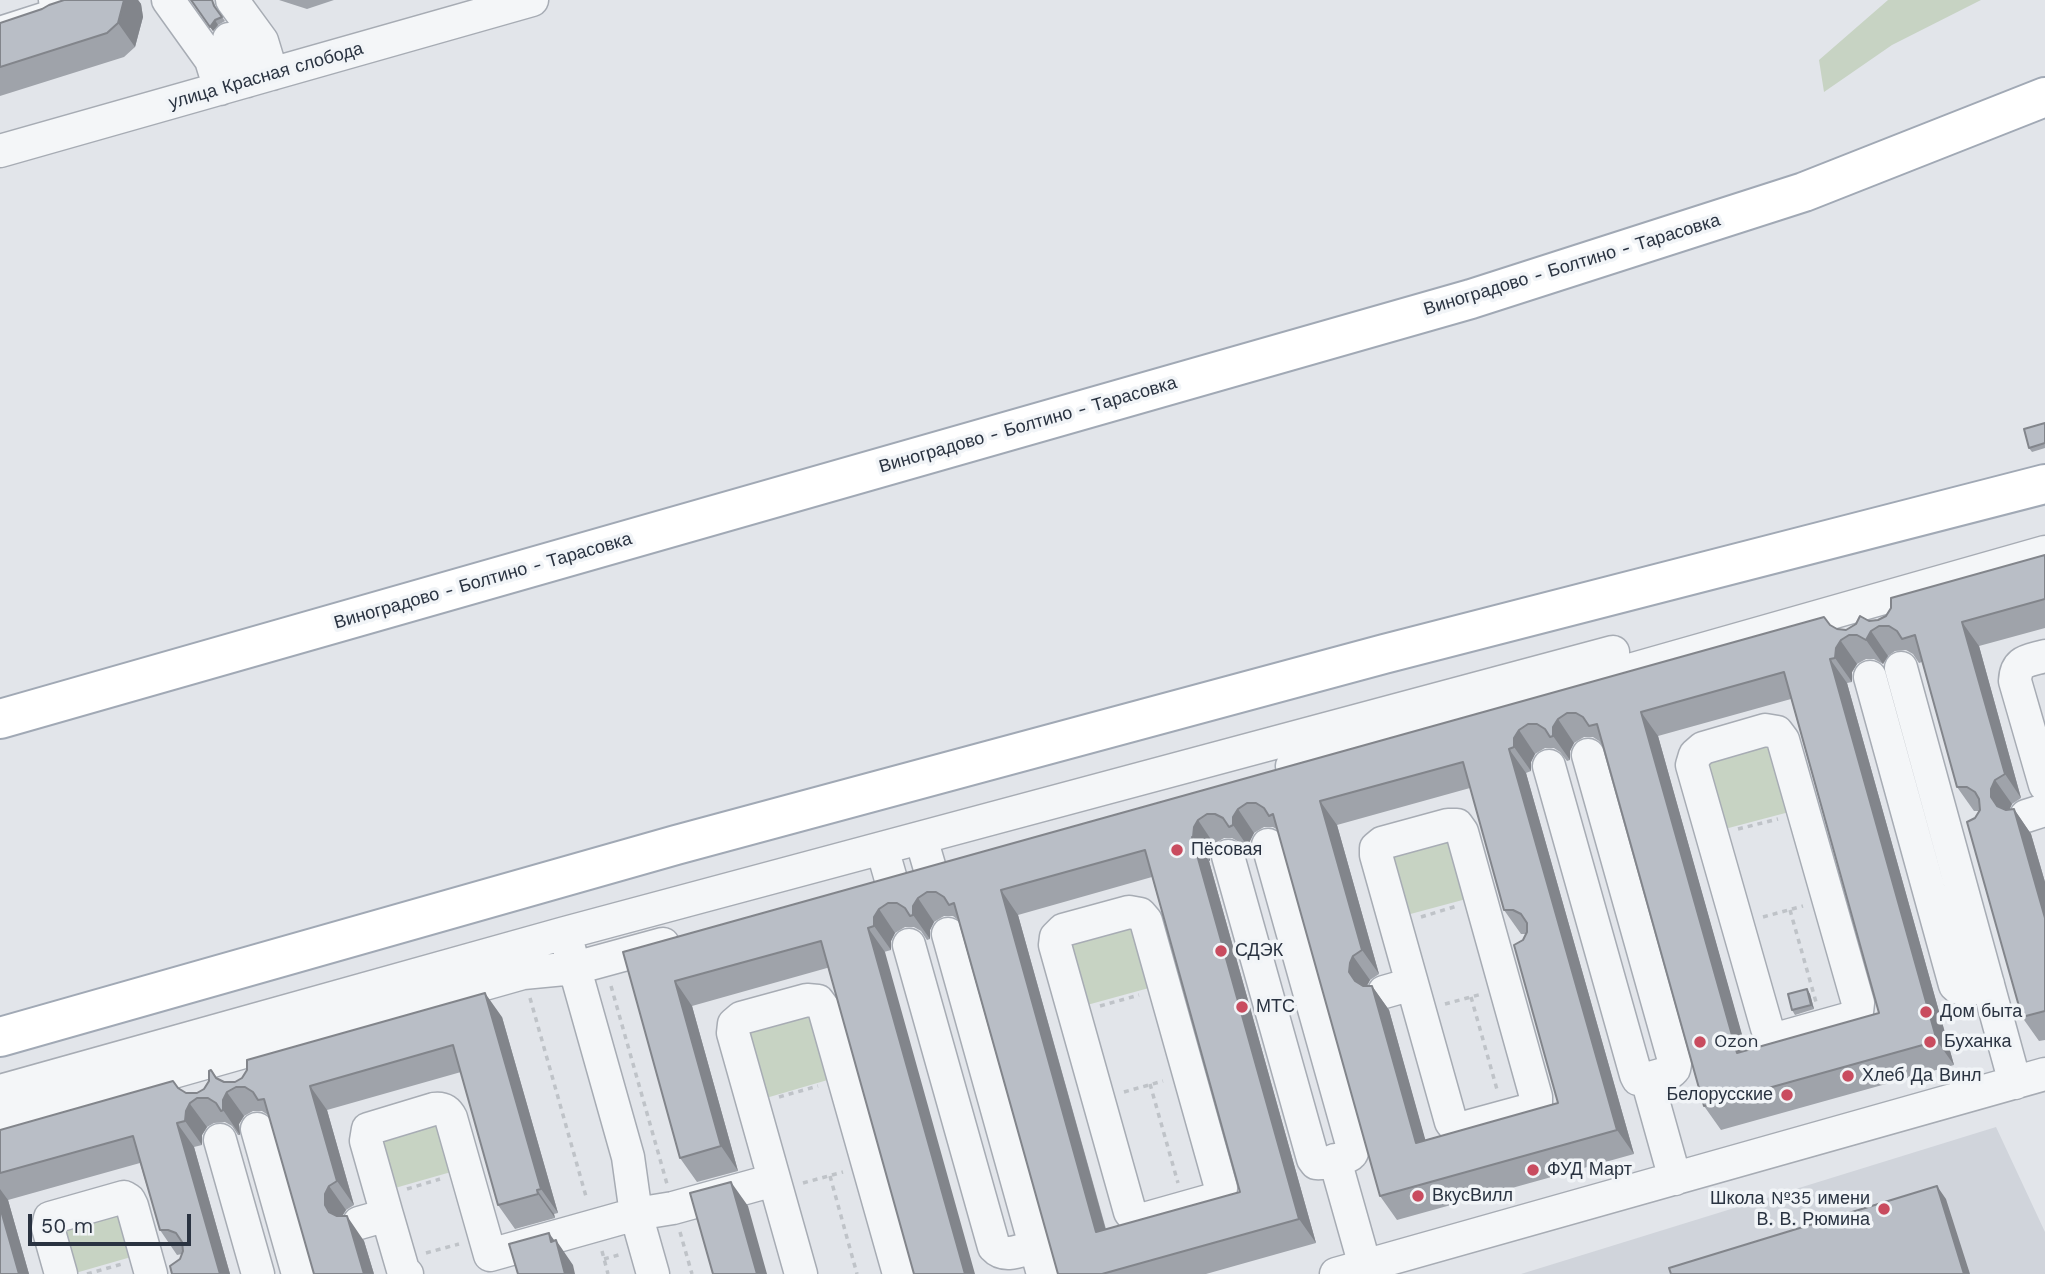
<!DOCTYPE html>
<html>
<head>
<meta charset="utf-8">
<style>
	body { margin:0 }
	#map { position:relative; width:2045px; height:1274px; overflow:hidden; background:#e2e5ea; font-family:"Work Sans",sans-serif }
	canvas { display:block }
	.scale { position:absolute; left:28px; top:1214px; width:163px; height:32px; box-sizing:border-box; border:4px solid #2a3341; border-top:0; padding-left:9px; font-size:21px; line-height:24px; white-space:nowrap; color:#2a3341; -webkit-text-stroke:5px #f1f4f7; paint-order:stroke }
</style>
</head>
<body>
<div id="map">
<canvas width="2045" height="1274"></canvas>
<div class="scale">50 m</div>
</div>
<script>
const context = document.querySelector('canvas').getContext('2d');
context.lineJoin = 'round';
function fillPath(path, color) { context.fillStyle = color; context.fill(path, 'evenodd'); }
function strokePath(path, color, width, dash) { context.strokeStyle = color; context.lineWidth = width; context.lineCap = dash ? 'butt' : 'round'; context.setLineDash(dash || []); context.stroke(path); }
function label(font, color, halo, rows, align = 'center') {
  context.font = font + ' "Work Sans",sans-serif'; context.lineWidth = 7; context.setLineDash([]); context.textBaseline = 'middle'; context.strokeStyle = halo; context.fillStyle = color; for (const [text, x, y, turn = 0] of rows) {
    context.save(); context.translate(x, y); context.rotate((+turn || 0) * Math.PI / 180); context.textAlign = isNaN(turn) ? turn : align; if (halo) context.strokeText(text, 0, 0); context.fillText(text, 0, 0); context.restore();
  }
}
const built = new Path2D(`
	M1996,1127L2045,1232V1274H1521Z`);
const green = new Path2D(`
	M1888,0H1981L1892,45L1824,92L1819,60Z
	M1775,745L1793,811L1721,830L1704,764Z
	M1451,831L1470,898L1403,916L1385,850Z
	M1132,926L1149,988L1087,1005L1069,943Z
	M812,1011L831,1079L766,1098L746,1030Z
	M434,1118L458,1170L388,1190L379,1133Z
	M117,1207L138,1255L72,1274L61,1223Z`);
const path = new Path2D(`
	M1738,829L1778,819
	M1790,910L1816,1002
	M1421,917L1457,906
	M1763,917L1803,906
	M611,986L667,1184
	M1471,997L1498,1093
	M530,998L587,1200
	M1445,1004L1482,994
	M1100,1006L1139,995
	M1150,1084L1178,1183
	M1124,1092L1163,1081
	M779,1097L818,1086
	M830,1176L857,1274
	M803,1183L843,1172
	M407,1189L440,1179
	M680,1232L692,1274
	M602,1251L608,1274
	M426,1253L459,1244
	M604,1259L622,1254
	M87,1274L122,1264`);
const minor = new Path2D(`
	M168,0L211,60L220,89
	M232,0L262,41L272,74
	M0,33L53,16L58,6L55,0
	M229,39L239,51L247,81
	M0,151L532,0
	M2045,656C2028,661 2016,660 2015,681L2045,785
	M1901,668L2015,1083
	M1870,677L1955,985C1963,994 1977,987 1988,984
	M1765,730L1777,732L1783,740L1858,1003L1857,1012L1851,1018L1783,1037L1773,1035L1767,1028L1692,765L1695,755L1703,748Z
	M1292,766L2045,552
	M1549,766L1636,1075L1638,1079L1643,1080L1671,1072L1674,1069L1675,1064L1588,755
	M2026,816L2045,810
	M1448,825H1457L1462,832L1536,1097V1104L1529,1110L1463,1128L1455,1127L1451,1122L1376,855V848L1382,843Z
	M921,838L937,893
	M882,848L898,904
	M1228,856L1313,1159L1316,1163C1322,1164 1347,1159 1351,1154C1353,1152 1352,1150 1353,1148L1268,845
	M1129,912L1140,914L1146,921L1221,1188L1220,1194L1215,1199L1144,1219L1134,1217L1130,1212L1055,945L1056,937L1063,930Z
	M948,934L1043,1274
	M909,945L994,1247C1005,1259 1021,1250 1036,1246
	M569,948L628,1157L636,1214L653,1274
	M1384,992L1412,984
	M1647,1079L1675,1179
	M0,1091L565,933L1613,652
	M0,1121L523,973L575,968L663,944
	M257,1129L298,1274
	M220,1140L258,1274
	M1335,1160L1365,1266
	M387,1215L403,1270L407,1274
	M359,1223L387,1215L366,1141L368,1129L434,1109C442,1108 447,1110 451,1118L490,1255L636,1214L673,1208L774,1180
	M61,1274L48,1228L50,1218L124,1197L129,1200L132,1206L151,1274
	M801,1274L733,1033L734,1024L741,1018L807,1000L818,1001L824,1009L899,1274
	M1336,1274L2045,1074`);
const major = new Path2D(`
	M0,719L1471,299L1804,192L2045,97
	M0,1037L676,845L1384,654L2045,484`);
const wall = new Path2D(`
	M64,0H138L141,4L143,17L135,47L124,57L0,96V23L42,9Z
	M191,0L214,3L217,10L225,21L218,25L213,31Z
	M279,0H334L307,9Z
	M2045,423V448L2032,452L2029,448Z
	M2045,555V628L1979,646L2021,798L2012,804L2009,810L2014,809L2031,834L2045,882V1040L2039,1041L2022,1017L1975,818L1979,811H1974L1957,787L1922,662L1919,663L1913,654L1906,650L1895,651L1888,656L1883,664L1874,659H1866L1857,664L1852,672V682L1847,683L1954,1065L1721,1130L1704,1106L1604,748L1599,741L1593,737H1584L1574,743L1570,751V760L1567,761L1560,752L1554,748H1545L1535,754L1531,762V771L1526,773L1634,1154L1397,1220L1380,1196L1278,830L1273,827H1264L1254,833L1250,841V850L1246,851L1239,842L1232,838H1224L1214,844L1210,851V861H1209L1316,1243L1206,1274H1058L958,920L953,916H944L934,922L930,930V939L927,940L921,931L914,927H905L895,933L891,941V950L692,1006L738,1171L697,1182L680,1158L623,952L1831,626L1837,629L1846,630L1869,621L1878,620ZM1791,699L1879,1013L1746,1050L1658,736ZM1470,788L1504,910L1521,934H1526L1558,1103L1425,1140L1389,1010L1372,986H1367L1370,980L1379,974L1337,825ZM1152,877L1240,1192L1106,1229L1018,915Z
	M1807,989L1810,994L1814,1009L1795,1015L1792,1010Z
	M502,1017L558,1213L554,1214L555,1218L515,1229L498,1205L461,1072L327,1110L354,1205L346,1210L342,1216L364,1241L374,1274L268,1115L262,1111H253L244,1116L239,1124L240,1135H238L232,1126L225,1122L214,1123L207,1127L202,1135V1145L194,1147L230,1274H172L182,1254L177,1255L160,1230L140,1163L8,1200L29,1274H0V1130L173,1081L179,1089L186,1093H197L204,1089L209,1081L211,1070L217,1078L224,1082H235Z`);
const shadedWall = new Path2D(`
	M124,0H138L141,4L143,17L135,47L118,23Z
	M215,20L218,25L213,31L210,27Z
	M1824,617L1857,664L1852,672V682L1835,658Z
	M1962,622L1979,646L2021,798L2005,774Z
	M1871,631L1888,656L1883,664L1866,640Z
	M1830,659L1847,683L1954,1065L1937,1041Z
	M1641,712L1658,736L1754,1077L1737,1053Z
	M1558,719L1574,743L1570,751V760L1553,736V727Z
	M1519,730L1535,754L1531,762V771L1514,747V738Z
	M1509,749L1526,773L1634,1154L1617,1130Z
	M1995,780L2012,804L2008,813V821L1991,797V789Z
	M1320,801L1337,825L1379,974L1362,950Z
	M1238,809L1254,833L1250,841V850L1233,825V817Z
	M2014,809L2031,834L2045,882V918Z
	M1198,820L1214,844L1210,851V861L1193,837L1194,827Z
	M1192,837L1209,861L1316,1243L1299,1219Z
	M1001,890L1018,915L1113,1256L1096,1232Z
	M918,898L934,922L930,930V939L913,915V906Z
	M879,909L895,933L891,941V950L874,926V917Z
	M868,928L885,952L975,1274H965Z
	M1353,956L1370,980L1366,987L1355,981L1349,972L1350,963Z
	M675,981L692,1006L738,1171L721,1146Z
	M1372,986L1389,1010L1433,1167L1416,1143Z
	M1807,989L1810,994L1814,1009L1811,1005Z
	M485,993L502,1017L558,1213L541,1189Z
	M211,1070L244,1116L239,1124L240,1135L223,1110Z
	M173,1081L207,1127L202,1135V1145L185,1121L178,1088Z
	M310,1086L327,1110L354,1205L337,1181Z
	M177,1123L194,1147L230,1274H220Z
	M731,1182L748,1206L767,1274H757Z
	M329,1186L346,1210L341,1218L342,1229L325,1205V1194Z
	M1937,1186L1946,1199L1970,1274H1964Z
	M0,1189L8,1200L29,1274H19L0,1207Z
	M537,1190L554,1214L555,1218L538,1194Z
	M347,1216L364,1241L374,1274H364Z
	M549,1233L557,1244L556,1240L573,1265L575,1274H565L551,1242Z`);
const building = new Path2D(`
	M64,0H124L118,23L107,33L0,67V23L42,9L49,5Z
	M191,0H212L214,6L222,17L215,20L210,27Z
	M2045,423V443L2029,448L2024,429Z
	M2045,555V599L1962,622L2005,774L1995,780L1991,789V797L1997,806L2006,810L2014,809L2045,918V1011L2022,1017L1967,822L1975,818L1980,810L1979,799L1975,792L1967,787H1957L1915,635L1902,639L1897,631L1889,626H1879L1871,631L1866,640L1857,635H1849L1841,640L1836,648L1835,658L1830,659L1937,1041L1704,1106L1597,724L1589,726L1583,717L1576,713H1567L1558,719L1553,727V736L1550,737L1545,729L1537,724H1528L1519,730L1514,738V747L1509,749L1617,1130L1380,1196L1273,814L1269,816L1264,808L1256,803H1247L1238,809L1233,817V825L1229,827L1223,818L1215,814H1207L1198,820L1194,827L1193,837H1192L1299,1219L1102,1274H1058L954,903L949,905L944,897L936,892H927L918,898L913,906V915L910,916L905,908L897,903H888L879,909L874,917V926L868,928L965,1274H914L821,941L675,981L721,1146L680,1158L623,952L1824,617L1830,625L1837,629L1846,630L1856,624L1860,616L1869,621L1878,620L1886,616L1891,608V598ZM1784,672L1879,1013L1737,1053L1641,712ZM1463,762L1504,910H1513L1521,914L1527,923V932L1523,940L1514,945L1558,1103L1416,1143L1372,986H1363L1355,981L1349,972L1350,963L1353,956L1362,950L1320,801ZM1145,850L1240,1192L1096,1232L1001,890Z
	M1807,989L1811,1005L1792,1010L1788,994Z
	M485,993L541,1189L537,1190L538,1194L498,1205L453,1045L310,1086L337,1181L329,1186L325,1194V1205L329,1212L337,1216H347L364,1274H314L264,1099L258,1100L253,1092L245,1087H236L227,1092L223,1100V1110L221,1111L216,1103L208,1098H197L190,1103L186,1111L185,1121L177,1123L220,1274H172L170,1266L180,1259L183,1251L182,1242L176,1233L168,1230H160L133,1136L0,1173V1130L173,1081L178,1088L186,1093H197L204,1089L209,1081V1071L211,1070L216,1078L224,1082H235L242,1078L247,1070V1060Z
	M731,1182L757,1274H713L690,1193Z
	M1937,1186L1964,1274H1671L1669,1268Z
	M0,1207L19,1274H0Z
	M549,1233L551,1242L556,1240L565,1274H518L509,1244Z`);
const markers = [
	[1177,850,7,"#c94c5f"],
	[1221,951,7,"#c94c5f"],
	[1242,1007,7,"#c94c5f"],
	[1926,1012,7,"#c94c5f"],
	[1700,1042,7,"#c94c5f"],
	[1930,1042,7,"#c94c5f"],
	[1848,1076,7,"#c94c5f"],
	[1787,1095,7,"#c94c5f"],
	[1533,1170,7,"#c94c5f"],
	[1418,1196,7,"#c94c5f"],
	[1884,1209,7,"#c94c5f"]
];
const streetNames = [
	["улица Красная слобода",266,76,-16],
	["Виноградово - Болтино - Тарасовка",1572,265,-17],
	["Виноградово - Болтино - Тарасовка",1028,425,-16],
	["Виноградово - Болтино - Тарасовка",483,581,-16]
];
const poiNames = [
	["Пёсовая",1191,850],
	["СДЭК",1235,951],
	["МТС",1256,1007],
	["Дом быта",1940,1012],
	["Ozon",1714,1042],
	["Буханка",1944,1042],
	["Хлеб Да Винл",1862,1076],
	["Белорусские",1773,1095,"right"],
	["ФУД Март",1547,1170],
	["ВкусВилл",1432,1196],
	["Школа №35 имени",1870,1199,"right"],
	["В. В. Рюмина",1870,1220,"right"]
];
fillPath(built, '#d0d4db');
fillPath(green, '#c7d3c3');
strokePath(minor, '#a7acb4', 35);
strokePath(major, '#a1a9b5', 42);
strokePath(path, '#bfc3c8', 3.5, [5, 5]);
strokePath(minor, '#f4f6f8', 32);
strokePath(major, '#fff', 38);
fillPath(wall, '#9fa3aa');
fillPath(shadedWall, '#82858b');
fillPath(building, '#b9bec6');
strokePath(building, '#82858b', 2);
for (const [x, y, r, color] of markers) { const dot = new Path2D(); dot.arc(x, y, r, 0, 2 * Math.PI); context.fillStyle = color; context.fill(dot); strokePath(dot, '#f1f4f7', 2.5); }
label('18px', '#2a3341', '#f1f4f7', streetNames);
label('18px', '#2a3341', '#f1f4f7', poiNames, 'left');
</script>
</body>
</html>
